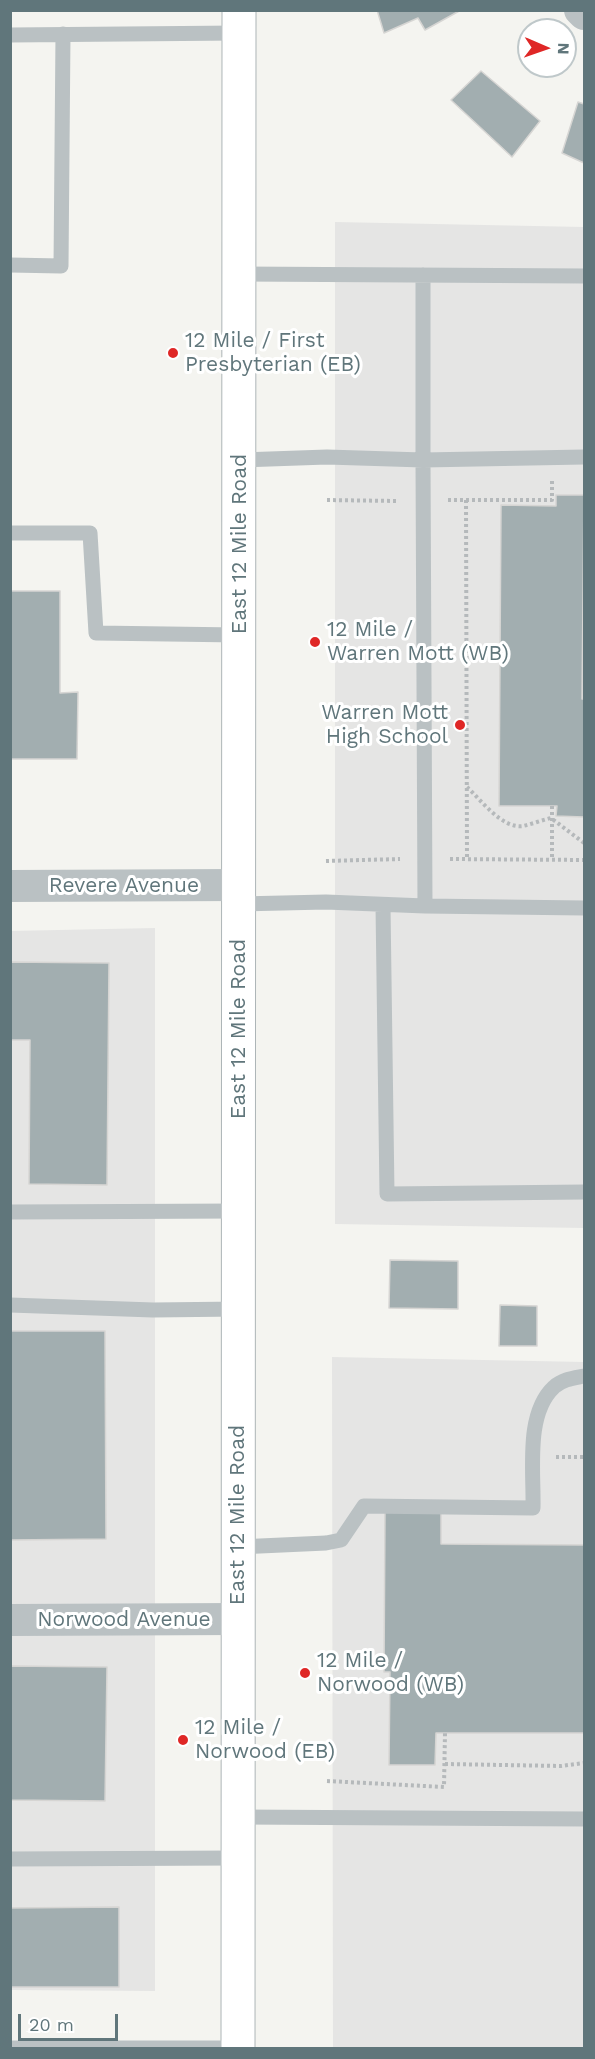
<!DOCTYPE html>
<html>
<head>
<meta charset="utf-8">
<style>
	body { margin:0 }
	#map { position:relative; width:595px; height:2059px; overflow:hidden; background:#f4f4f0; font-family:"Work Sans",sans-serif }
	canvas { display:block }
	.frame { position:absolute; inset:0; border:12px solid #60767b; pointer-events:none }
	.north { position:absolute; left:517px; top:18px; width:60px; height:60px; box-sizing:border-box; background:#fff; border:2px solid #bfc8ca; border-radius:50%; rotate:92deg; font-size:16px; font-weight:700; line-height:24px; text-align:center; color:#60767b }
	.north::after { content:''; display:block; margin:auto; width:21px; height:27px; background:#df2726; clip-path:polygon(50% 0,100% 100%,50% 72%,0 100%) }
	.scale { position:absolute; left:18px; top:2014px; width:100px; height:27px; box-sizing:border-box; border:3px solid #60767b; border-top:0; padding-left:8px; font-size:18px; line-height:21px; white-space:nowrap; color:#60767b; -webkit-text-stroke:4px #fff; paint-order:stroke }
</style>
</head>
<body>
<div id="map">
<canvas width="595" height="2059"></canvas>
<div class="frame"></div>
<div class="north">N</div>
<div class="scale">20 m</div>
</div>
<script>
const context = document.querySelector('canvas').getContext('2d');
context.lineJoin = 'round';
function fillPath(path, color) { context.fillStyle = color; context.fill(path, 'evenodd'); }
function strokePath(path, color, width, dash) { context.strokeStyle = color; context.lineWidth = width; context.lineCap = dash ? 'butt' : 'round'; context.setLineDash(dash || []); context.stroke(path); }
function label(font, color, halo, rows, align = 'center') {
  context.font = font + ' "Work Sans",sans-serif'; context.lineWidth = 6; context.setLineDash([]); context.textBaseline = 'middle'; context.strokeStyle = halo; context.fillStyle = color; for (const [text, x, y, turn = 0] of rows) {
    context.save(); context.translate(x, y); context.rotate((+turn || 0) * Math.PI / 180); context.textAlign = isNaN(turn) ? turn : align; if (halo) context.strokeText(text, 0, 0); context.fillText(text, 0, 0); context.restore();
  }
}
const built = new Path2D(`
	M335,222L584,227V1228L335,1224Z
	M155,928V1991L11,1990L10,931Z
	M332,1357L584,1362V2048H333Z`);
const building = new Path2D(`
	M377,10H461L425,30L418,18L384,33Z
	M481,71L540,121L512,157L451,100Z
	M578,102L584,104V163L562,153Z
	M556,495H584L582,699H584V817L556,816L557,806H499L501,505L556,506Z
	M10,591H60V693L78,692L77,759H10Z
	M10,962L109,963L107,1185L29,1184L30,1040H10Z
	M390,1260L458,1261V1309L389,1308Z
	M500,1305L537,1306V1346H499Z
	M10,1331H105L106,1539L10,1540Z
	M385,1510H441V1544L584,1545V1733H436L435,1765H389L390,1672H384Z
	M10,1666L107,1667L105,1801L10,1800Z
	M119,1907V1987H10V1908Z`);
const path = new Path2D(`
	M327,500L398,501
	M448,500H552V480
	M466,500L467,859
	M467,787C481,800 502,829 523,826C532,824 542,820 551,818L584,843
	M552,806V860
	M450,859L584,860
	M326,861L400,859
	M556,1457H584
	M445,1764L561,1766L584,1763
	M327,1781L444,1787L445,1733`);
const service = new Path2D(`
	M10,35L239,33
	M10,265L61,266L63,34
	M239,274L584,276
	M423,275V460L584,457
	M10,533H90L96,633L239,635
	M239,904L326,902L425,906L423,460L327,457L241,460
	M383,906L387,1194L584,1192
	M425,906L584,908
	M10,1212L239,1211
	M10,1305L153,1310L240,1309
	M238,1547L326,1543L341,1540L364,1506L533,1508C534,1471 525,1414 554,1387C563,1379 574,1378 584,1376
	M239,1817L584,1819
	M10,1859L239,1858
	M10,2048H238`);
const minor = new Path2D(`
	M580,10L584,14
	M10,886L238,885
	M10,1620L238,1619`);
const secondary = new Path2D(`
	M238,2048L239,10`);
const markers = [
	[173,353,6,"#df2726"],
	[315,642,6,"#df2726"],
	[460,725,6,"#df2726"],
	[305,1673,6,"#df2726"],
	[183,1740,6,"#df2726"]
];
const poiNames = [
	["12 Mile / First",185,341],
	["Presbyterian (EB)",185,365],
	["12 Mile /",327,630],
	["Warren Mott (WB)",327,654],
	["Warren Mott",448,713,"right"],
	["High School",448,737,"right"],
	["12 Mile /",317,1661],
	["Norwood (WB)",317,1685],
	["12 Mile /",195,1728],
	["Norwood (EB)",195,1752]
];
const streetNames = [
	["East 12 Mile Road",240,544,-90],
	["Revere Avenue",124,886],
	["East 12 Mile Road",239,1029,-90],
	["East 12 Mile Road",238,1515,-90],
	["Norwood Avenue",124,1620]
];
fillPath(built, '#e5e5e4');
fillPath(building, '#a2aeb0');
strokePath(building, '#d6d5d3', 1.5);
strokePath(secondary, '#adb5b7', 35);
strokePath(path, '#b5b9bb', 4, [3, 3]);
strokePath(service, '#bac1c3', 15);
strokePath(minor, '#bac1c3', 32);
strokePath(secondary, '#fff', 33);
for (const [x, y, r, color] of markers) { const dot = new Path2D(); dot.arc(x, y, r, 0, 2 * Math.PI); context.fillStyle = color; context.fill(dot); strokePath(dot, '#fff', 2); }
label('21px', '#60767b', '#fff', poiNames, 'left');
label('21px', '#60767b', '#fff', streetNames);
</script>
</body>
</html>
